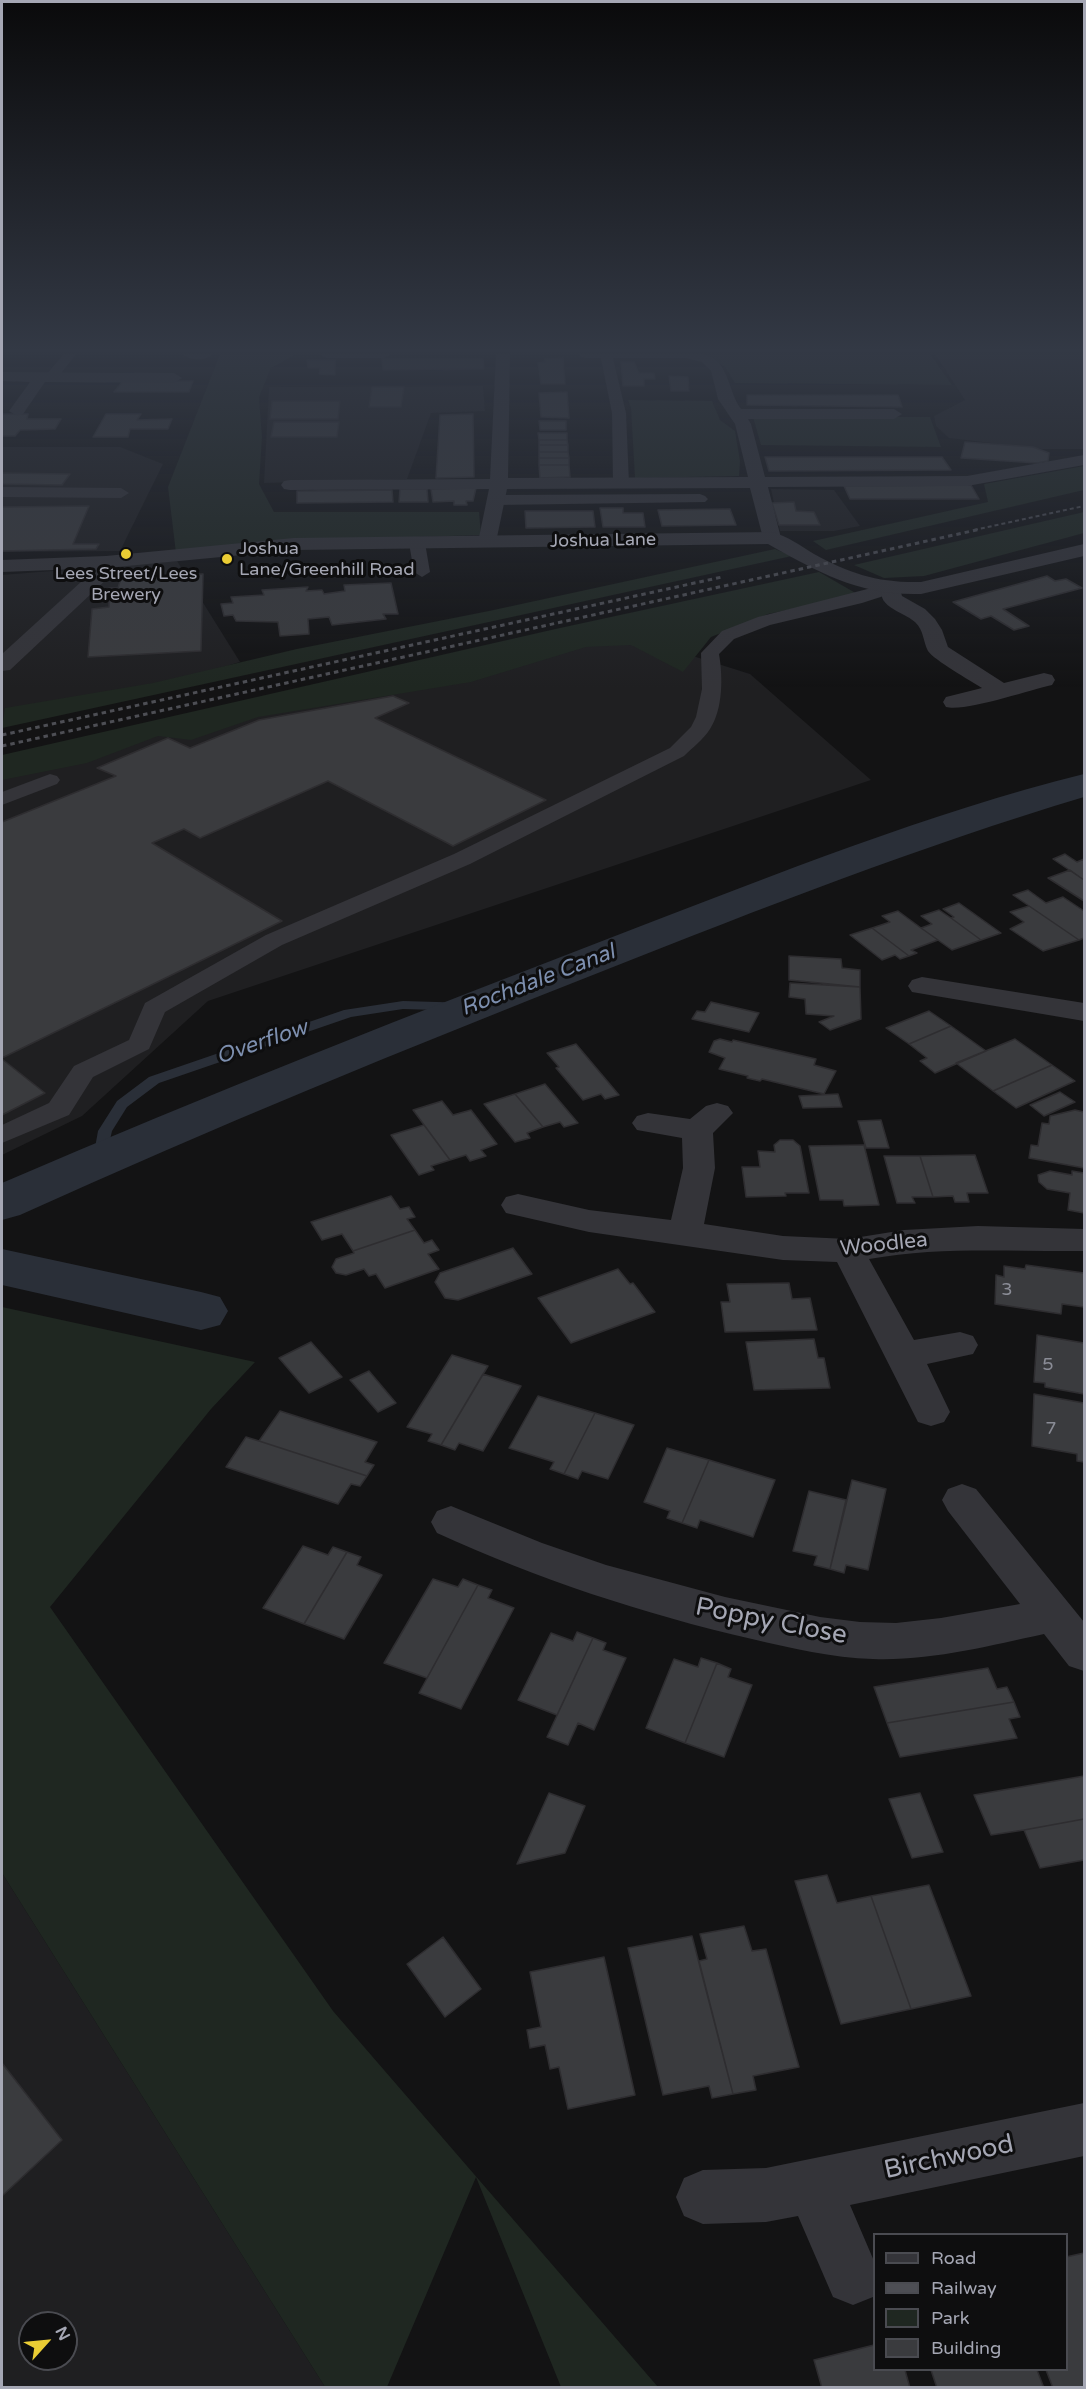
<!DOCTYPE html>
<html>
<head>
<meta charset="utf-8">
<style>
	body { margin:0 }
	#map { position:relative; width:1086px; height:2389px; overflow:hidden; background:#131314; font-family:"Varela Round",sans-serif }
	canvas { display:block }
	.frame { position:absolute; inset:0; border:3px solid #a5a7b4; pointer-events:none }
	.legend { position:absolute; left:873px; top:2233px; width:195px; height:138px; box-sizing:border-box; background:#0e0e0f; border:2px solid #4a4b51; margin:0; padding:8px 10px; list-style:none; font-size:18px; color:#a5a7b4 }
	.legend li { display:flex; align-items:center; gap:12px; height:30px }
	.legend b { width:30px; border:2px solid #4a4b51 }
	.north { position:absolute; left:18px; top:2311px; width:60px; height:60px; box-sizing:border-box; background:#0e0e0f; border:2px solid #4a4b51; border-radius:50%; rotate:63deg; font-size:16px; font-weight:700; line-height:24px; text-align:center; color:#a5a7b4 }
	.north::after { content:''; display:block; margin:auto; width:21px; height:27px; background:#ebcd34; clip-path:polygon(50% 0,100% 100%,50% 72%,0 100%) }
</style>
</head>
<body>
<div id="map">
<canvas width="1086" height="2389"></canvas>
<div class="frame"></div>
<ul class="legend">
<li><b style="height:8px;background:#343439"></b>Road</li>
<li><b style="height:8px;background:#4d4e54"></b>Railway</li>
<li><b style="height:16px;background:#1f2721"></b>Park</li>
<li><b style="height:16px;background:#3a3b3e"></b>Building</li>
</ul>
<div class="north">N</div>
</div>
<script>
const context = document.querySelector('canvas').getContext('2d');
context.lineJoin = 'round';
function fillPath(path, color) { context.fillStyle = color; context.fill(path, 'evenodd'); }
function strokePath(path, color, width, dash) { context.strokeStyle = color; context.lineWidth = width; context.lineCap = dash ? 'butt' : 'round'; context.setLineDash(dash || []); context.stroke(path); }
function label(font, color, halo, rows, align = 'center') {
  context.font = font + ' "Varela Round",sans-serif'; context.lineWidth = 6; context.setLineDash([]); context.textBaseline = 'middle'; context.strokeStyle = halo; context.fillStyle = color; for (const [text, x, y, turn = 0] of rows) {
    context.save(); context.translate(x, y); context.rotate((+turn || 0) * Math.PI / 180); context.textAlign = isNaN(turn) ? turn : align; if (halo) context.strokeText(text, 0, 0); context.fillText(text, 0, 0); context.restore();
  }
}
const built = new Path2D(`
	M935,354H1084V449H1041L949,438L936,426L934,416L965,400Z
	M483,386L485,411L431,413L407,479L264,483L269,387Z
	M2,447H120L163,464L120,551L2,552Z
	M771,489L834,490L860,526L834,531H780Z
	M177,561L240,662L72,712L2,727V575Z
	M626,635L750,674L871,780L208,1001L82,1116L2,1155V764Z
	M2,1873L325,2387H2ZM30,2323H66V2359H30Z`);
const green = new Path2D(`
	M220,354H296L271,368L259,397L262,437L259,484L274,512H479L481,535L253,542L176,553L168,487Z
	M703,354H930L952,385L735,383L725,367Z
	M628,400L712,401L720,420L735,431L740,461L739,476L635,478L631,408Z
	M753,417H930L941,447L761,445Z
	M1084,466V490L826,550L813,541L988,502L984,484Z
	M1084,512V533L924,576L884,578L854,565Z
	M775,549L792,556L2,728L5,708L153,683L297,649L489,611Z
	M819,572L859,595L768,614L711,637L683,672L631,645L586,647L471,682L258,717L191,740L158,736L87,763L2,780V755L560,628Z
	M2,1307L255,1362L211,1409L50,1607L333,2011L658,2387H561L476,2177L387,2387H325L2,1873Z`);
const stream = new Path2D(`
	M403,1001L471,1003L478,1007L471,1011L403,1009L351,1017L159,1083L127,1107L112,1131L105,1162L100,1164L93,1159L98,1131L117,1101L149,1077L344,1010Z`);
const canal = new Path2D(`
	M1084,774V797C921,846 762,908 603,971C407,1048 212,1128 20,1215L2,1220V1183C208,1094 418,1012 628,931C777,874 928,813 1084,774Z
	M2,1249L201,1292L220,1297L228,1311L220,1325L201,1330L2,1285Z`);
const building = new Path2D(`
	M563,358L565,384H541L538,363L545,362V359Z
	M382,359H483L484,369L383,370Z
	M307,360H335V375L319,374L320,368H308Z
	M621,362H634L639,373H654L655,379H644V386H623Z
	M669,376L688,377L689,391H671Z
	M123,381H193L189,392H114Z
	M372,387H404L401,407H369Z
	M567,392L569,418L541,417L539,393Z
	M747,395H898L902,407L747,405Z
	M272,401H340L338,419H270Z
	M2,414H28L27,419H61L55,429L20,430L15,436H2Z
	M106,414H141L137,420L172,419L168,429H130L128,437H93Z
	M473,414L474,477L436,478L440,415Z
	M539,421H566V430H540Z
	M274,422H339L337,437H271Z
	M538,433H567V440H539Z
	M539,440H567L568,445H539Z
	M965,442L1033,447L1049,453L1048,461L1037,463L961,458Z
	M539,445H568V452H539Z
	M539,452H568L569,458H539Z
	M765,457H942L951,470L769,471Z
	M539,458H569V465H539Z
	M539,465H569L570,477L540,478Z
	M2,473L70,474L62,485L2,484Z
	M971,485L979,499H850L844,486Z
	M476,488L473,501H466L467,505H454V501L433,502L431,489Z
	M400,489H427L428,502H399Z
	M392,490L393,502L297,503V491Z
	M794,502L796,511L814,512L820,525H779L772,503Z
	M89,506L73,544H99L96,549L2,551V507Z
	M600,508H623V513H643L645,527H603Z
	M730,509L736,525L662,526L658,510Z
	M525,511H593L595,527L526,528Z
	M203,574L201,651L88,657L92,609L109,607V588H118L121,578Z
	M1047,576L1055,581L1066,579L1082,588L1003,609L1029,626L1014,630L991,616L981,619L953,602Z
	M391,583L398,614H383L386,619L332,625L329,617L308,619L309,634L280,636L278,622L236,621L233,615L224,616L221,604L233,603L231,597L264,595L262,590L308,587L306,591L322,590L324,594L345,591L344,585Z
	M393,696L409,703L375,718L546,800L453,846L328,781L200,838L184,829L152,843L282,921L2,1058V822L116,776L97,768L168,738L190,748L259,720Z
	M1065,854L1077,862L1084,859V880L1053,859Z
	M1070,870L1084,880V901L1048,878Z
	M1028,890L1046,903L1063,897L1084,911V938L1079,940L1013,895Z
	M959,903L1001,933L981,940L951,918L954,917L943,909Z
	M1029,906L1079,940L1043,951L1010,929L1024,922L1010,912Z
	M939,910L951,918L981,940L952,950L921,928L932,924L921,916Z
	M898,911L921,928L938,940L911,950L917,953L909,956L872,928L890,922L882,916Z
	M872,928L909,956L900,959L895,955L882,960L850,935Z
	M789,956L841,959L842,968L860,970V987L789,980Z
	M790,983L860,987L861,1019L830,1030L819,1022L834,1016L806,1014L805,999L789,997Z
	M711,1002L759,1013L749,1032L692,1019L697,1011L705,1012Z
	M929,1011L951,1026L909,1044L886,1028Z
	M951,1026L986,1051L935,1073L920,1061L927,1058L909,1044Z
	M720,1039L732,1042L733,1040L816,1059L814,1065L836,1071L824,1094L762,1079L760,1081L747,1078L748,1076L719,1069L725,1058L709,1052L714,1041Z
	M1015,1039L1052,1065L993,1091L956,1063Z
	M576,1044L619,1095L605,1099L601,1094L583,1100L556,1068L559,1067L547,1053Z
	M2,1059L45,1093L2,1115Z
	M1052,1065L1075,1081L1016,1108L993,1091Z
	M545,1084L578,1123L564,1127L560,1122L543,1127L515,1094Z
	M1060,1092L1075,1102L1044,1116L1030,1105Z
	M515,1094L543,1127L527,1133L530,1138L515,1142L484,1104Z
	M838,1094L842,1107L803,1108L799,1096Z
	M442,1101L453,1115L471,1110L497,1144L481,1150L486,1156L470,1161L466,1155L450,1160L413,1110Z
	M1075,1110L1084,1112V1168L1029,1158L1031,1145L1038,1146L1042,1123L1049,1124L1050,1116Z
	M881,1120L889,1148H866L858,1121Z
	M424,1125L450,1160L431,1166L434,1170L419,1175L391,1135Z
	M780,1140H793L800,1146L809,1193H785L786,1196L746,1197L742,1167H760L758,1151L775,1152L774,1145Z
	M864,1145L879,1205L844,1206L843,1200H820L809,1146Z
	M975,1155L988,1193H967L969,1202H955L953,1196L933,1197L920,1156Z
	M884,1156H920L933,1197H912L915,1203H897Z
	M1050,1171L1072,1175V1171L1084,1173V1213L1068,1210L1070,1193L1047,1189L1039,1182L1038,1175Z
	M391,1196L400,1209L409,1207L415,1217L407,1219L415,1230L353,1251L342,1234L322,1240L311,1222Z
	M415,1230L424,1243L432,1240L439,1250L428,1254L439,1269L385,1288L376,1274L369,1276L364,1269L346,1275L336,1273L332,1267L336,1259L354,1253L353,1251Z
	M513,1248L532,1274L458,1300L445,1298L435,1282L440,1273Z
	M1026,1265L1084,1273V1307L1062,1304L1061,1314L995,1304L996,1275L1004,1277V1266L1025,1269Z
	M618,1269L630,1284L633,1283L655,1312L571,1343L538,1298Z
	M789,1283L792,1299L810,1298L817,1330L725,1332L721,1302H730L727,1284Z
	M1037,1335L1084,1343V1394L1045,1387V1383L1034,1382Z
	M814,1339L818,1358H824L830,1388L754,1390L746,1342Z
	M311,1342L342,1377L309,1393L279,1358Z
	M452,1355L488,1366L441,1445L428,1441L432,1434L407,1427Z
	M369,1371L396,1403L378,1412L350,1380Z
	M483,1374L521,1386L483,1451L459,1443L455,1450L441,1445Z
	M1034,1394L1084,1403V1462L1077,1461V1454L1032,1446Z
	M538,1396L595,1413L564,1474L550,1469L554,1462L509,1448Z
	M280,1411L377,1442L365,1462L374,1465L367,1476L259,1441Z
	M595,1413L634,1425L608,1479L582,1471L578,1479L564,1474Z
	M246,1437L259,1441L367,1476L360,1486L351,1484L338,1504L226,1467Z
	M667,1448L709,1460L682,1523L667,1518L670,1511L644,1502Z
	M709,1460L775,1480L753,1537L700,1520L697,1528L682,1523Z
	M852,1480L886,1489L868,1570L846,1565L844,1573L830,1569Z
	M809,1491L846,1500L830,1569L814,1565L817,1556L793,1551Z
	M303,1546L328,1555L333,1547L347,1552L304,1624L263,1608Z
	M347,1552L361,1557L357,1565L382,1575L344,1639L304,1624Z
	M433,1579L458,1587L463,1579L478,1585L427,1678L384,1663Z
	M478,1585L492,1590L488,1598L514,1608L461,1709L419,1693Z
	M577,1632L593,1638L557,1715L518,1700L551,1633L573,1641Z
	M593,1638L606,1643L603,1650L626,1658L594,1730L578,1723L568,1745L547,1737Z
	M701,1658L717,1663L685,1743L646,1728L674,1659L698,1667Z
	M717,1663L731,1669L728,1677L752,1685L724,1757L685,1743Z
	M988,1668L997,1689L1007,1687L1014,1702L887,1723L874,1687Z
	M1014,1702L1020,1717L1009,1719L1017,1738L900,1757L887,1723Z
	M1084,1776V1819L1024,1830L991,1835L974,1795Z
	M549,1793L585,1806L565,1853L517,1864Z
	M920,1793L943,1852L912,1858L889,1799Z
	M1084,1819V1860L1040,1868L1024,1830Z
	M827,1875L837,1903L871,1896L911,2009L841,2024L795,1881Z
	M929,1885L971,1996L911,2009L871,1896Z
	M744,1926L752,1951L766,1949L799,2067L753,2076L756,2090L733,2094L699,1961L707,1959L700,1934Z
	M692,1936L733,2094L712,2098L709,2086L663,2095L628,1948Z
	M443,1937L481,1989L445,2017L407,1964Z
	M604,1957L635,2095L568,2109L559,2067L550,2069L545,2045L530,2048L527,2030L541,2027L530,1972Z
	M2,2063L62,2140L2,2196Z
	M1084,2253V2388H1053L1046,2370H1066V2257Z
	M874,2345V2370H905L910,2388H822L814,2360Z
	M931,2370H1037L1044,2388H937Z`);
const service = new Path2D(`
	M64,354H76L56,380H46L44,377Z
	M600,354H612L626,413L629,483L621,488L613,483L612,413Z
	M2,487L121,488L129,493L121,498L2,497Z
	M700,494L705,496L708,499L705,502L496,505L488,500L496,495Z
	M417,538L425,543L430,572L422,577L414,572L409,543Z
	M887,584L893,585L896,589L893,593L862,603L770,625L734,639L719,654C723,677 723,709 710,729C703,740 693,747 684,756L470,864L282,945L165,1012L149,1049L93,1077L69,1115L2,1143V1125L49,1103L74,1066L129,1040L145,1003L266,935L454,854L670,748L691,727L696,717L702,689L701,653L722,631L758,617Z
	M50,774L57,776L60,780L57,784L2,805V792Z`);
const minor = new Path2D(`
	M183,354H213C207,361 189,361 183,354Z
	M319,354H391L384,358H326Z
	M496,354H510L508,478L748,477L735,424L718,399L711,371L702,362L686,358H586L581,357L579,354H703C730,360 727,390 741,409H894L902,414L894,419H748L751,424L765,477L967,476L1084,455V465L967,486L768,487L781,538L779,542H765L763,538L750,488L507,489L496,542L494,546H480L478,542L489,489L290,490L284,489L281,485L284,481L290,480L490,479Z
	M2,372L174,373L182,378L174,383L45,382L23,414L17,416L9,411L30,382L2,381Z
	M106,556L113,558L116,562L109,577L10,670L2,671V654L93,571L99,558Z
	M892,583L899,585L902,596L925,609L935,619L942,630L948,647L1004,683L1044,673L1052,675L1055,680L1052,685C1029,690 966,712 946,707L943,702L946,697L982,688C971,681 934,660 928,651C923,642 924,630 915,622C904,612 871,605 885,585Z
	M922,977L1084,1003V1021L912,992L908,986L912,980Z
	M717,1103L728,1106L733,1113L713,1133L715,1168L704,1224L783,1236L848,1239L904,1230L978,1226L1084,1229V1251C1012,1252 941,1246 869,1259L914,1340L960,1332L973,1336L978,1345L973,1354L927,1364L950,1412L944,1422L931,1426L918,1422L837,1262L783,1260L589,1232L506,1213L501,1205L506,1197L518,1194L589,1210L671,1220L683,1168L682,1138L637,1130L632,1123L637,1116L648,1113L690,1119L706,1106Z
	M962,1484L976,1489L1084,1622V1671L1069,1666L1044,1634C988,1646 931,1661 873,1659C832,1658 791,1648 752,1639C643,1614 538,1579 437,1533L431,1522L437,1511L451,1506L542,1543L606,1565L725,1597L820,1617L860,1622L896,1623L941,1618L1020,1604L948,1511L942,1500L948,1489Z
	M1084,2103V2156L850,2205L874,2261L873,2297L853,2305L833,2297L798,2216L766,2222L703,2224L684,2216L676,2197L684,2178L703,2170L766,2168Z`);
const tertiary = new Path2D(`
	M772,532C787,536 801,546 814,554C851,574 878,583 921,582L1084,544V556L921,594C860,596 820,573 768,544L294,550L106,568L2,572V560L106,556L294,538Z`);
const railFar1 = new Path2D(`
	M974,530L1084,506`);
const rail = new Path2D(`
	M2,735L722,577
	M2,746L981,529`);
const markers = [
	[126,554,6,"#ebcd34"],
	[227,559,6,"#ebcd34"]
];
const farStreetnames = [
	["Joshua Lane",603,541,-1]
];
const farPoinames = [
	["Joshua",239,549],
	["Lane/Greenhill Road",239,570],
	["Lees Street/Lees",126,574,"center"],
	["Brewery",126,595,"center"]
];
const numberNames = [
	["3",1007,1290],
	["5",1048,1365],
	["7",1051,1429]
];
const streetNames = [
	["Woodlea",884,1245,-6]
];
const waterNames = [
	["Rochdale Canal",538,981,-21],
	["Overflow",262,1043,-19]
];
const nearStreetnames = [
	["Poppy Close",771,1622,11],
	["Birchwood",949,2158,-12]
];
fillPath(built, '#1f1f21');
fillPath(green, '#1f2721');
fillPath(stream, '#2a2f38');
fillPath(canal, '#2a2f38');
fillPath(building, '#3a3b3e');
strokePath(building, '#2e2d30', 1.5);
fillPath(service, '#343439');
fillPath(minor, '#343439');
fillPath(tertiary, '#343439');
strokePath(railFar1, '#4d4e54', 2, [4, 3]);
strokePath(rail, '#4d4e54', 3, [4.5, 4]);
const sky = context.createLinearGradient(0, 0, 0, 688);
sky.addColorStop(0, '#0a0a0b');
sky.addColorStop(0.51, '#333945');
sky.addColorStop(1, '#33394500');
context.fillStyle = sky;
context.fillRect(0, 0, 1086, 688);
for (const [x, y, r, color] of markers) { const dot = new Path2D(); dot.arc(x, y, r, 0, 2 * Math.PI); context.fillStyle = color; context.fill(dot); strokePath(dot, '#0e0e0f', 2); }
label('18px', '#a5a7b4', '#0e0e0f', farStreetnames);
label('18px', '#a5a7b4', '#0e0e0f', farPoinames, 'left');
label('18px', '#8a8c96', null, numberNames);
label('21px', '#a5a7b4', '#0e0e0f', streetNames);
label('italic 22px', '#7d8faf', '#0e0e0f', waterNames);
label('26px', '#a5a7b4', '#0e0e0f', nearStreetnames);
</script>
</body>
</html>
